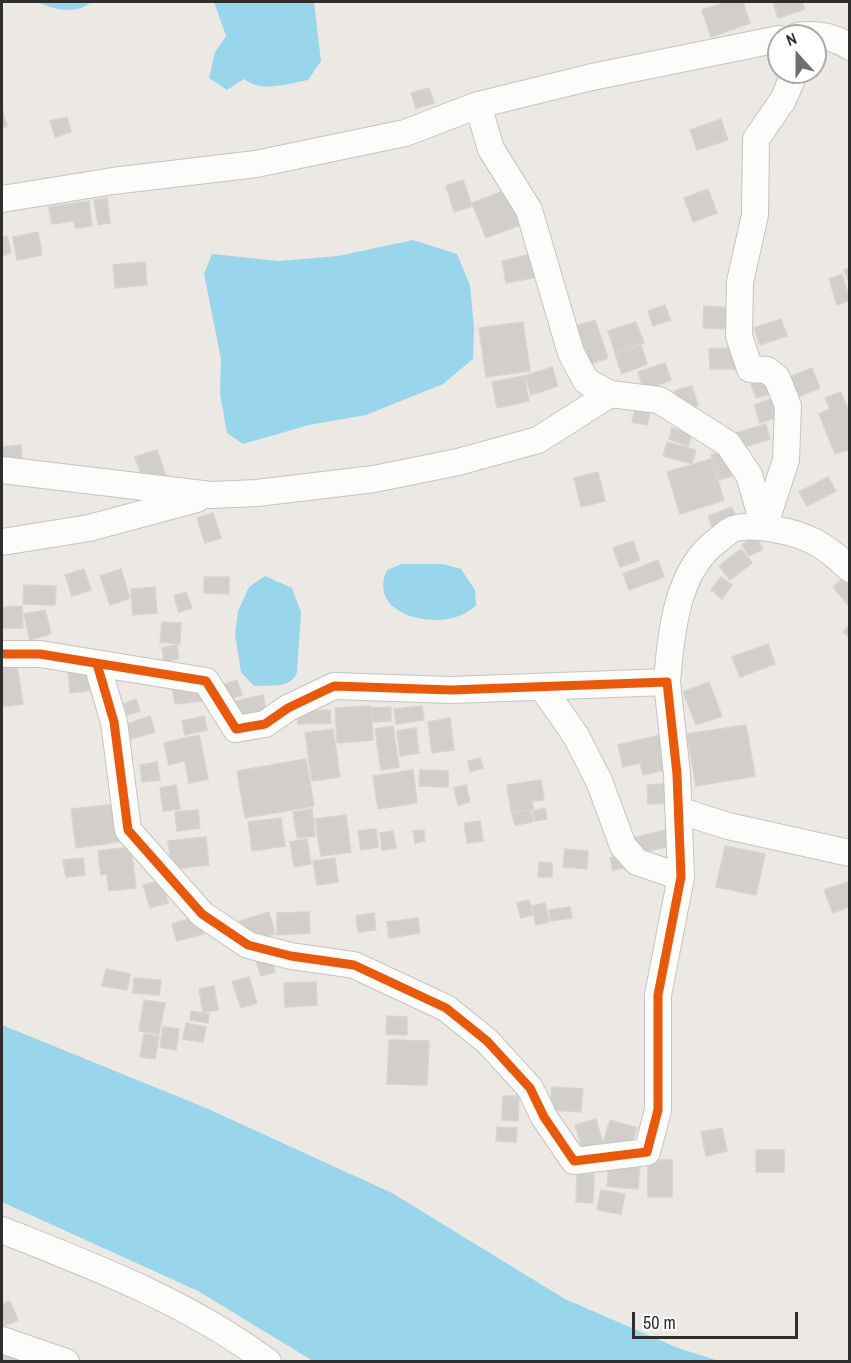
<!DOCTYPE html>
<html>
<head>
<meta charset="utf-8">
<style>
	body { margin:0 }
	#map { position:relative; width:851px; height:1363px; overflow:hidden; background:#ece8e4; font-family:"Archivo Narrow",sans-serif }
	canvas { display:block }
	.frame { position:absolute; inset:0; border:3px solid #2e2e2e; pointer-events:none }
	.north { position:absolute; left:767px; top:24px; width:60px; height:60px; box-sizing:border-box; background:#fff; border:2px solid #ababab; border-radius:50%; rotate:339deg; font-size:16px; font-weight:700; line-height:24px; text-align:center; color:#2e2e2e }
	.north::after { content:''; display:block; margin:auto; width:21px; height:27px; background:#706f6e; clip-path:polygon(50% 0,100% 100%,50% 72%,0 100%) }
	.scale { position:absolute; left:632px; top:1312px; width:166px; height:27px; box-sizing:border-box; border:3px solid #2e2e2e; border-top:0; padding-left:8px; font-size:18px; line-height:21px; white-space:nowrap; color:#2e2e2e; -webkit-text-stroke:4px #fff; paint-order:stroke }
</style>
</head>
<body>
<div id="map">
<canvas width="851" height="1363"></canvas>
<div class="frame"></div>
<div class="north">N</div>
<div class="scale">50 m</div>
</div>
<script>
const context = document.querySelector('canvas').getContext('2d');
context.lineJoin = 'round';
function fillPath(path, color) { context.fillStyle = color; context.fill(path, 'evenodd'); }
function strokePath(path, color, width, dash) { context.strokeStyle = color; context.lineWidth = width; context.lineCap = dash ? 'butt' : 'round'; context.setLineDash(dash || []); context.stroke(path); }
const water = new Path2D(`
	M38,2H91C76,15 54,10 38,2Z
	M214,2H314L321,61L308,80C287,84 262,93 244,79L227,90L209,78L215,52L226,36Z
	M413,240L457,254L470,285L474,328L473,359L443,384L366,415L309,425L243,444L227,433L220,394L221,359L204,274L212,254L279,261L338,256Z
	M402,564H443L461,569L475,590L476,606C470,610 463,615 456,617C424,627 368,611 387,570Z
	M265,576L292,588L301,612L297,672C292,689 269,685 254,686L241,672L235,635L238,611L249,587Z
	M2,1025L206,1108L392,1193L565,1299L678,1348L719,1361H313L198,1291L2,1202Z`);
const building = new Path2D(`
	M726,2H743L750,23L711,37L702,10Z
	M773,2H802L805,9L778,18Z
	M429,88L434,103L416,108L411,93Z
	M2,108L7,126L2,128Z
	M67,117L71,132L55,137L50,121Z
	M721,119L728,140L697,150L690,130Z
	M463,180L472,206L454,212L446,186Z
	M509,189L522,224L486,238L472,203Z
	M708,189L717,213L693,222L684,198Z
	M107,198L110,223L98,225L94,200Z
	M89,201L92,226L75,228L74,221L52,224L49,207Z
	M38,232L42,255L17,260L13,237Z
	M7,236L11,253L2,256V238Z
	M532,254L537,277L506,283L502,261Z
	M145,262L147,285L115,288L113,265Z
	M850,268V285L844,270Z
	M842,274L850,300L837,305L829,279Z
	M665,305L671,320L653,326L648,311Z
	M704,306L732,308L730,329L703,328Z
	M781,319L787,336L760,345L754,328Z
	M595,320L608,358L590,364L576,326Z
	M523,322L530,371L486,377L479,328Z
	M636,322L644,343L615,353L608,331Z
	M641,345L647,364L622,374L615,354Z
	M737,348V369H710L709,349Z
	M665,363L671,380L644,390L638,372Z
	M552,367L558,386L531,395L525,376Z
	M812,368L820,388L795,398L787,378Z
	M524,376L529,401L497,408L492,382Z
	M768,379L773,393L756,398L751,384Z
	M692,386L698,405L681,411L674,391Z
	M841,392L850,415V449L835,454L819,414L830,409L825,398Z
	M773,398L780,416L760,423L754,405Z
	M637,402L651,406L647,425L632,422Z
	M766,424L770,439L734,450L729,435Z
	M672,428L692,434L688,446L669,439Z
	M667,442L696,450L692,464L663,456Z
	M21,445L22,459L2,461V447Z
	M729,449L737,474L719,480L711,455Z
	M157,450L166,476L144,484L135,457Z
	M711,459L724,500L680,514L667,472Z
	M598,472L605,501L581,507L574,478Z
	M828,477L836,491L807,506L799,492Z
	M732,507L738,523L715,533L708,516Z
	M213,513L221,538L205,543L197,518Z
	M756,537L763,549L749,556L742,545Z
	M633,541L640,560L620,567L613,548Z
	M741,549L752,563L730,580L719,566Z
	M658,560L664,577L629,590L623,574Z
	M84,569L91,590L72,596L65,575Z
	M121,569L130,598L110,605L100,576Z
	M204,577H229V594L204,593Z
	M721,577L732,585L722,599L711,590Z
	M844,577L850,583V607L833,587Z
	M24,585L56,586L55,605L23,604Z
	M155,587L157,613L133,615L131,589Z
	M186,592L192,608L179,612L174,596Z
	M22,606L23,628H2V607Z
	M45,610L51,634L30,640L24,614Z
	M162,622L181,623L180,644L160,642Z
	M850,625V638L843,632Z
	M768,644L775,664L740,677L732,657Z
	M177,645L179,659L164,661L162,648Z
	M17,665L23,704L2,707V667Z
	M96,668L97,690L70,693L68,670Z
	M237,680L242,695L225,701L219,686Z
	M709,682L722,716L696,725L683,692Z
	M202,683L204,701L175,704L172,686Z
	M263,695L267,714L237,721L233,702Z
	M136,699L140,711L127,715L124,704Z
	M371,706L373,740L337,743L335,708Z
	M422,706L424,720L396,724L394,709Z
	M391,707V721L373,722L372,708Z
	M330,710L331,723L298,724V711Z
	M150,716L155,732L131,739L127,724Z
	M204,716L207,730L185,735L182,721Z
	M450,718L454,750L432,753L428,722Z
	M746,725L755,776L696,786L687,734Z
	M393,726L399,767L381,770L375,729Z
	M416,728L419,753L400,756L397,731Z
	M333,729L340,777L312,781L305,733Z
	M199,735L208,779L189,783L185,761L169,765L164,743Z
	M660,735L669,769L643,775L640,763L623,767L618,745Z
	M480,758L483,768L470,772L468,761Z
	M306,759L314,806L245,818L237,771Z
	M157,762L160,780L142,782L140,765Z
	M413,770L417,803L378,809L373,776Z
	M420,770L448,771V787L419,786Z
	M541,780L544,800L532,801L534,809L511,812L507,785Z
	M666,784L667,803L648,804L647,785Z
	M176,785L180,809L163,811L160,788Z
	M466,785L470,802L458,805L454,788Z
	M120,804L124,841L76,848L71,809Z
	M545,808L547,819L535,821L533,811Z
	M312,809L315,836L297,838L293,812Z
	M198,810L200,828L177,831L175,812Z
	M531,810L533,822L515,825L512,813Z
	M346,815L351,852L321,856L315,819Z
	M281,818L285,846L252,851L248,822Z
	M480,821L483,841L467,843L464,823Z
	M376,829L378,847L361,850L358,831Z
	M424,830L425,841L415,843L413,831Z
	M666,830L670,846L632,855L628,839Z
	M393,831L396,848L382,850L380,833Z
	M206,837L209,865L172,869L168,841Z
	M307,839L311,864L294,867L290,842Z
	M725,846L765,854L756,895L716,887Z
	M131,847L136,888L109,891L107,874L101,875L98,851Z
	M565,849L588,851L587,869L563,867Z
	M623,854L626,867L613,871L610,858Z
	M83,858L85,875L66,877L63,860Z
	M335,858L338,882L317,885L313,861Z
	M539,862L552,863V877H538Z
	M162,880L168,903L150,908L143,885Z
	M848,882L850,906L833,913L824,890Z
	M529,900L533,915L521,918L517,903Z
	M545,903L549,922L536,925L532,906Z
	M570,907L572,918L551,921L549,910Z
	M269,912L275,934L247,942L240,921Z
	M309,912L310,933L277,935V913Z
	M374,913L376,930L358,932L356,916Z
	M199,916L204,934L177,941L172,924Z
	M418,918L420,933L389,938L387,922Z
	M270,953L275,972L261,976L255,958Z
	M106,969L130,974L127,990L102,986Z
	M249,977L257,1003L241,1008L232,982Z
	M134,978L161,980L159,995L133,993Z
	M316,982L317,1005L285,1007L284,983Z
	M214,986L218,1010L203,1012L199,989Z
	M144,1000L165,1003L159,1034L139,1031Z
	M191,1011L209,1014L208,1023L190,1020Z
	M387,1016L407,1017V1035L386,1034Z
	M186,1023L206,1027L203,1042L183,1039Z
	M163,1027L179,1029L176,1050L160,1047Z
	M144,1034L159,1036L155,1059L140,1057Z
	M389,1040L429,1041L427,1085L387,1084Z
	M552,1087L583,1089L581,1112L550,1110Z
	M503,1096H519L518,1121L502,1120Z
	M596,1119L604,1147L583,1152L575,1125Z
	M610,1120L637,1128L630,1150L603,1143Z
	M497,1127L517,1128L516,1142L496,1141Z
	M722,1128L727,1151L706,1156L701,1132Z
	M756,1150H784V1172H756Z
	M648,1160H672V1197H648Z
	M609,1165L640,1167L638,1189L607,1186Z
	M577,1174H594L593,1203L576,1202Z
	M601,1190L625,1194L621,1214L597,1210Z
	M10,1301L18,1320L3,1326L2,1304Z
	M2,1353L19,1356L18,1362H2Z`);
const minor = new Path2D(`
	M797,36C816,33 834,36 850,47
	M478,105L491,149L529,210L571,353L586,381L610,394L659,400L728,444L749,475L764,527
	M2,199L113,181L256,164L405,133L478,105L592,77L779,39
	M2,470L211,495L257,493L374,479L458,462L538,440L610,394
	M764,527L786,460L788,406L777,378L767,370L750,369L739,336L740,282L755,215L756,139L783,100L795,72
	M2,542L89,528L197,499
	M2,654H40L206,681L236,729L265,724L288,708L334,686L451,690L667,682L677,774L681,877L658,995V1110L647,1152L574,1161L544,1117L530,1088L487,1041L446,1008L354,965L291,956L248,945L202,914L128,830L114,722L97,664
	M667,682C671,634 676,570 718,540C722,537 728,531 733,529C744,525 762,527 774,529C808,535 825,545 850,569
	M542,687L576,736L599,781L623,846L637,862L681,877
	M678,810L728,826L850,853
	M2,1230C93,1266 188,1302 268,1362
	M2,1340L66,1362`);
const cycleway = new Path2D(`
	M2,654H40L206,681L236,729L265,724L288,708L334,686L451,690L667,682L677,774L681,877L658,995V1110L647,1152L574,1161L544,1117L530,1088L487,1041L446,1008L354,965L291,956L248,945L202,914L128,830L114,722L97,664`);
fillPath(water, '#99d6ec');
fillPath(building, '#d1cecb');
strokePath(building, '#d7d4d0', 1.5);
strokePath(minor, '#c5c4c5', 28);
strokePath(minor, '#fcfcfb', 26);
strokePath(cycleway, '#e8590c', 9);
</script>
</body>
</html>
